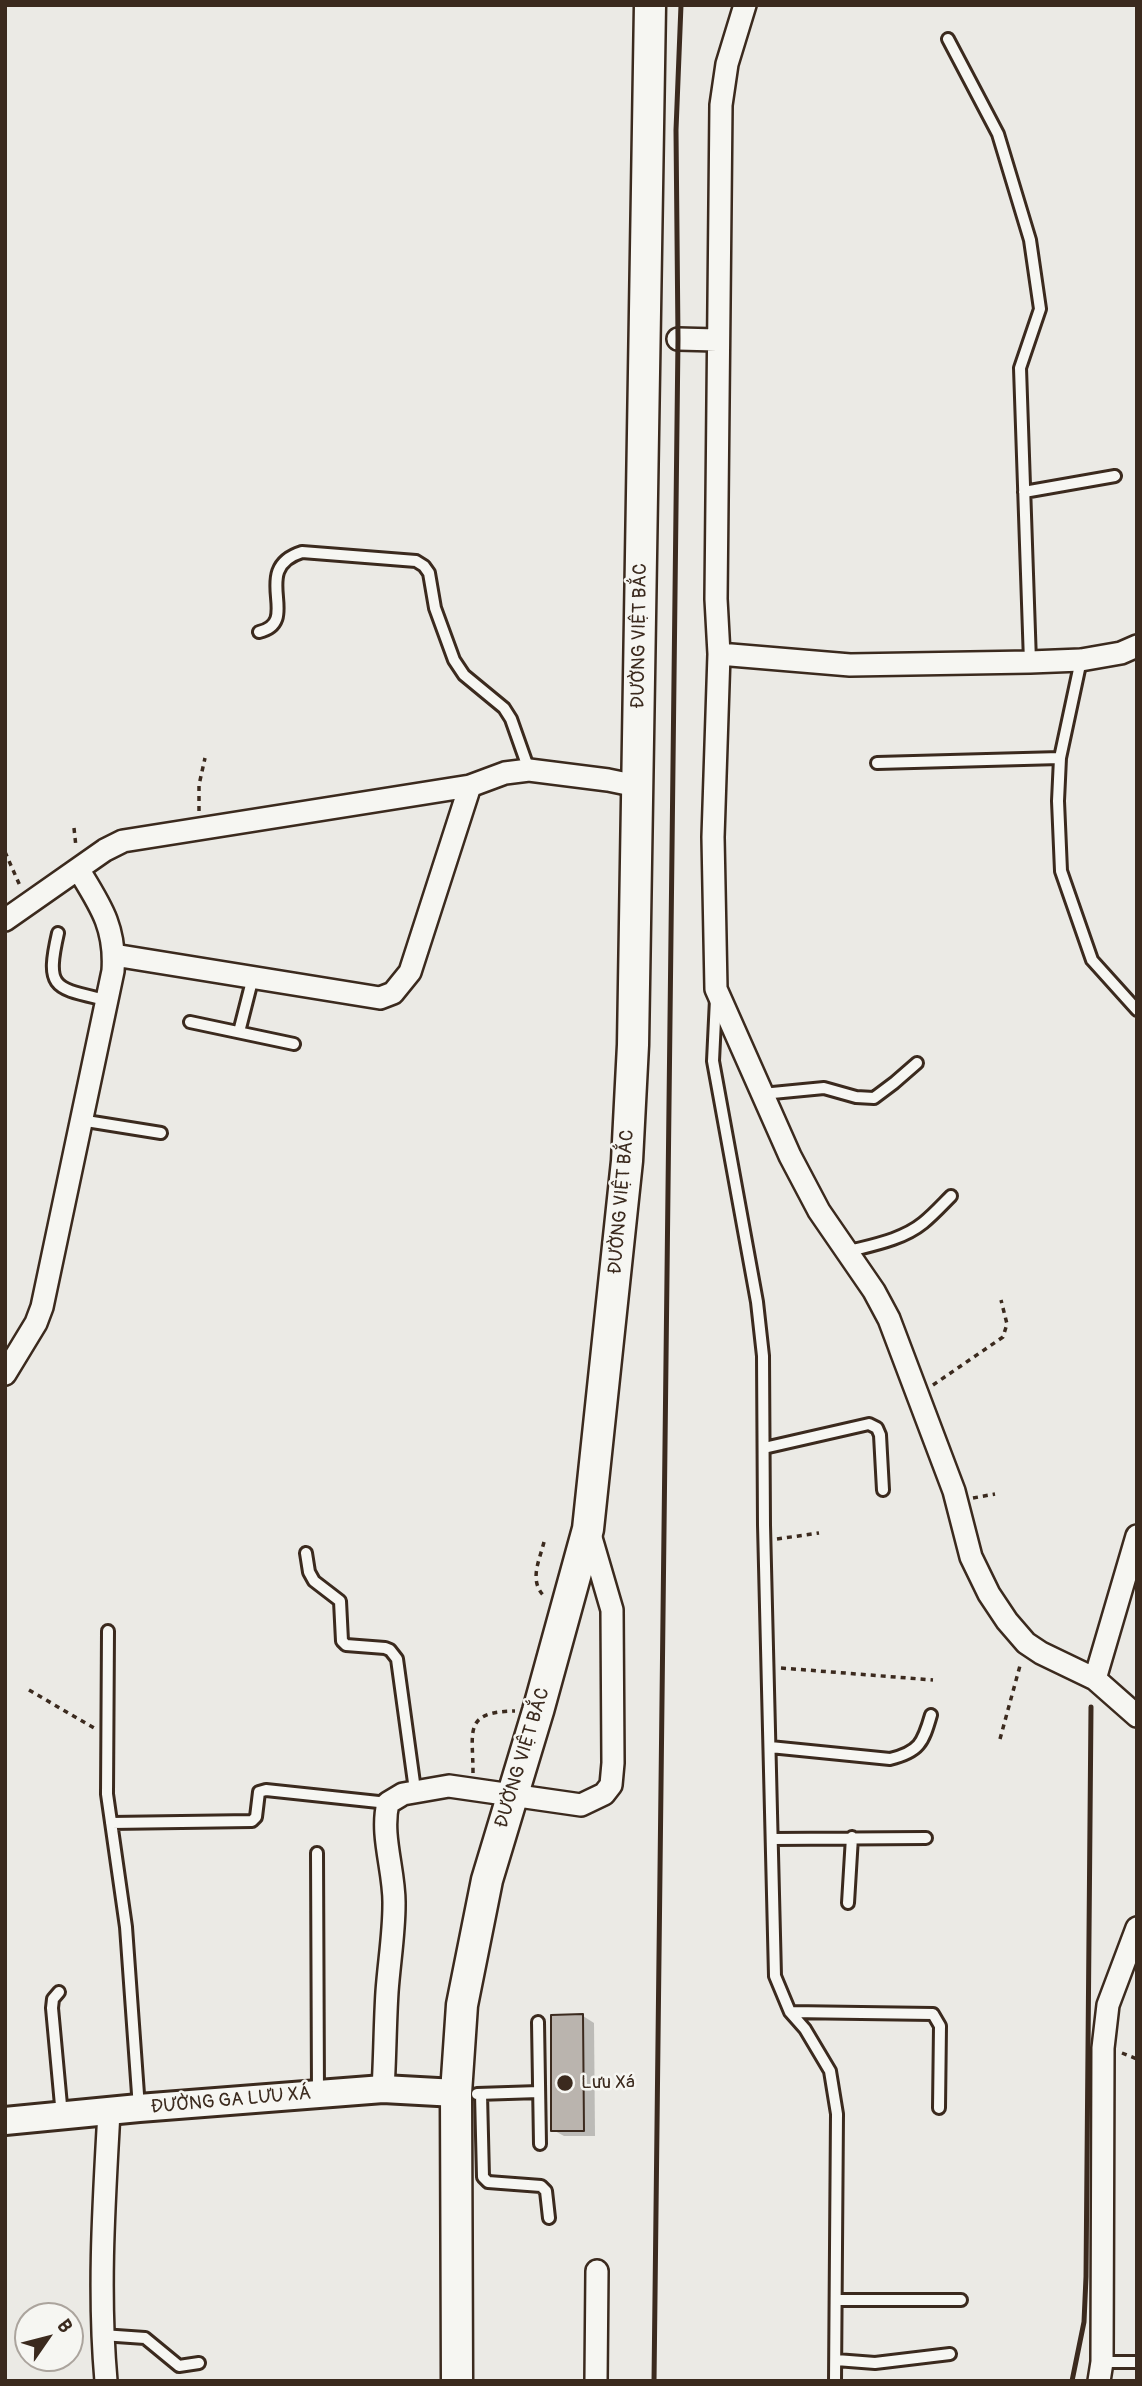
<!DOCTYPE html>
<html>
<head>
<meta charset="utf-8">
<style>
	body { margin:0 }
	#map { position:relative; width:1142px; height:2386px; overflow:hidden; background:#ebeae5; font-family:Pangolin,sans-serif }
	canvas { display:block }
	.frame { position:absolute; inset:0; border:7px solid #3b2a1e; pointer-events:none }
	.north { position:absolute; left:14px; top:2302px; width:70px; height:70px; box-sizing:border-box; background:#f6f6f2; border:2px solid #aba49d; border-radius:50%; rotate:55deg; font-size:19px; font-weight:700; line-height:28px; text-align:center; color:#3b2a1e }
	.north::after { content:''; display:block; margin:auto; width:24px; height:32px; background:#3b2a1e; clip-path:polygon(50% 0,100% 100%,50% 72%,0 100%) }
</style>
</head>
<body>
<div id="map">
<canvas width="1142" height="2386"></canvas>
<div class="frame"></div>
<div class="north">B</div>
</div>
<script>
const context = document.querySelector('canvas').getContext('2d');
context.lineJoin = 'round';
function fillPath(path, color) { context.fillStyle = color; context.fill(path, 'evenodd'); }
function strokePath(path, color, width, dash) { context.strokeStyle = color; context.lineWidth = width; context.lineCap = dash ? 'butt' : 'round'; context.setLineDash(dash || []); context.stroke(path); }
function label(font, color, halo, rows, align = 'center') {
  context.font = font + ' Pangolin,sans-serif'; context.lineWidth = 5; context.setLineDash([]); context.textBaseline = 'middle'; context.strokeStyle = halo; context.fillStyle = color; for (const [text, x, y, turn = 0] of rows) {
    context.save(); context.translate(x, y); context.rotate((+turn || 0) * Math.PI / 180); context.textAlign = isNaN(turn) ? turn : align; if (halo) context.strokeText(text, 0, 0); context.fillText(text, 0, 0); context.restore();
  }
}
const shadow = new Path2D(`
	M583,2016L594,2023L595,2136H564L553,2130Z`);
const building = new Path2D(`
	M583,2014L584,2131H551V2015Z`);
const path = new Path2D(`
	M199,811V785L205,758
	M74,828L76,847
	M5,852L21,888
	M933,1385L1003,1337L1007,1324L1001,1300
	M973,1498L995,1494
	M777,1539L819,1533
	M544,1542C539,1562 528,1582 546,1598
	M781,1668L933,1680
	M29,1690L94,1728
	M1000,1739L1021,1662
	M473,1773C473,1730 463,1712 515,1711
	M1122,2053L1137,2059`);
const service = new Path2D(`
	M948,39L998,134L1030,240L1040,309L1020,368L1030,662
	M1024,492L1115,476
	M259,632C303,622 248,569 302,552L416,561L424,566L429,573L435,608L454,660L464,675L504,708L511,719L529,770
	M1081,660L1060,758L1058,801L1061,871L1092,960L1137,1010
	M877,763L1060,758
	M58,933C45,990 55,988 106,1000
	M716,999L713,1061L757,1302L763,1356L764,1525L775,1976L790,2012L805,2029L830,2071L837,2114L835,2381
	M190,1022L294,1044
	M239,1032L253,977
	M762,1094L824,1088L856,1097L874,1098L894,1083L917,1063
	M80,1120L161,1133
	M846,1252C872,1245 902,1240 923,1223C933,1215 942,1205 951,1196
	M764,1448L869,1424L877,1428L880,1435L883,1490
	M306,1553L309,1572L314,1581L340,1601L342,1641L346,1645L385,1648L390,1650L397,1659L415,1790
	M108,1631L107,1794L126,1927L139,2108
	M770,1747L890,1759C919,1752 923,1743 931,1715
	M111,1823L252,1821L256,1817L259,1792L266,1790L388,1803
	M772,1839L926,1838
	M317,1853L318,2094
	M848,1903L852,1837
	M59,1992L53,1999L52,2008L62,2116
	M790,2012L933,2014L940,2026L939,2108
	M538,2022L540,2144
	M477,2094L539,2092
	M481,2094L483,2177L488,2182L541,2186L546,2191L549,2218
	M837,2300H961
	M102,2335L145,2338L179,2366L199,2363
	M836,2360L875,2363L950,2354
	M1102,2362H1137`);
const minor = new Path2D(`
	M745,5L727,64L721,105L716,599L719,654L713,837L716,989L790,1156L819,1211L874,1291L889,1319L954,1491L971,1557L989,1594L1007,1621L1026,1643L1041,1653L1095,1679L1137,1716
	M678,339L717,340
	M719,654L850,665L1030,662L1081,660L1121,653L1137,646
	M5,920L105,850L123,841L470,786L505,773L529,770L608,780L637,786
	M114,955L380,998L393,993L410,972L470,786
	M5,1374L36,1323L42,1307L113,971C116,927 100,905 78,869
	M1095,1679L1137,1536
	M383,2089C385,2057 385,2024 387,1992C389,1963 394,1934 394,1905C395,1872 380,1836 388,1803L403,1794L449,1786L581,1805L604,1794L611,1785L613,1763L612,1610L589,1531
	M106,2381C98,2291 104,2202 109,2112
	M596,2381L597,2271
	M1099,2381L1102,2362L1103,2048L1108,2005L1137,1928`);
const tertiary = new Path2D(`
	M5,2121L139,2108L383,2089L456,2093`);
const secondary = new Path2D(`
	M457,2381L456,2093L462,2005L487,1880L538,1711L588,1529L627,1161L633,1045L650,5`);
const rail = new Path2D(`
	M654,2381L678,339L676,130L681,5
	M1072,2381L1084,2322L1086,2277L1091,1707`);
const markers = [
	[565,2083,9,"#3b2a1e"]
];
const streetNames = [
	["ĐƯỜNG VIỆT BẮC",640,636,-89],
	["ĐƯỜNG VIỆT BẮC",622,1202,-85],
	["ĐƯỜNG VIỆT BẮC",523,1758,-73],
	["ĐƯỜNG GA LƯU XÁ",231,2101,-5]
];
const poiNames = [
	["Lưu Xá",581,2083]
];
fillPath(shadow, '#0003');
fillPath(building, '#bab4ae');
strokePath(building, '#3b2a1e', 2);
strokePath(service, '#3b2a1e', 16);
strokePath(minor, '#3b2a1e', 26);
strokePath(tertiary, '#3b2a1e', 32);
strokePath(secondary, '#3b2a1e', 35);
strokePath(path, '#3b2a1e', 3.5, [5, 5]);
strokePath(service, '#f6f6f2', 10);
strokePath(minor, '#f6f6f2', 21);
strokePath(tertiary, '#f6f6f2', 26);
strokePath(secondary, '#f6f6f2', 30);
strokePath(rail, '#3b2a1e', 5);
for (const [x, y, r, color] of markers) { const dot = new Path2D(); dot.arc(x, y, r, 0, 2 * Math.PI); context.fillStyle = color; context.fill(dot); strokePath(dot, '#f6f6f2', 2.5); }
label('19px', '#3b2a1e', '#f6f6f2', streetNames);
label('19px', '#3b2a1e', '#f6f6f2', poiNames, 'left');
</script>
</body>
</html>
